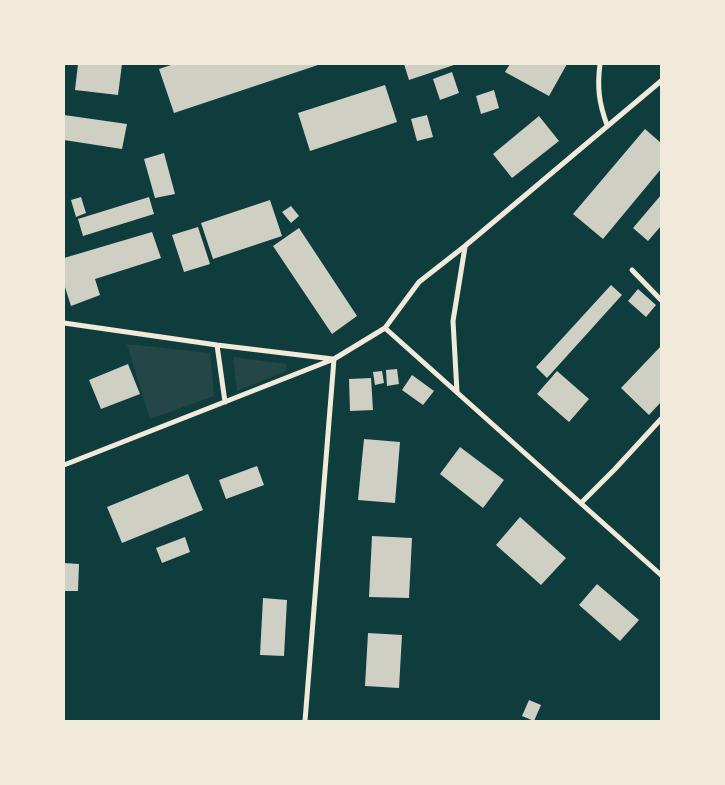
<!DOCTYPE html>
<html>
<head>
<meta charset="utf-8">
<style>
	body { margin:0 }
	#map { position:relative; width:725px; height:785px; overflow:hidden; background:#0f3d3e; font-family:"Nunito Sans",sans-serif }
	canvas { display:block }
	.frame { position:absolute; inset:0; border:65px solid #f1e9da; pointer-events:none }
</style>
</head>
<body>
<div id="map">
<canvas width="725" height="785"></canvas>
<div class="frame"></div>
</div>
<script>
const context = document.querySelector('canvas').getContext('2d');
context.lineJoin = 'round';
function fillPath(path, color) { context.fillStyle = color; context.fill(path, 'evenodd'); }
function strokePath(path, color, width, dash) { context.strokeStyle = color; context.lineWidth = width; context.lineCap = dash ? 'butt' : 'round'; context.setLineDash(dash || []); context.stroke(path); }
const green = new Path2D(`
	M127,344L210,353L214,396L150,419Z
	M233,357L286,364V371L237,391Z`);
const building = new Path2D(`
	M78,64H122L118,95L75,90Z
	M174,64H321L174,113L159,69Z
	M404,64H457L409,80Z
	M510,64H567L549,96L505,72Z
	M452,72L459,93L440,100L433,79Z
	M385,85L397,122L310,151L298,113Z
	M494,90L499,108L481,114L476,96Z
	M64,115L127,124L122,149L64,140Z
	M427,115L433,137L417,141L411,119Z
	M539,116L559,141L512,178L493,154Z
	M645,129L661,143V169L603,239L573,214Z
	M164,153L175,194L155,198L144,159Z
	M661,195V226L648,241L633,228Z
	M81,197L86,213L76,217L71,200Z
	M149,197L154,214L83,236L78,219Z
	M270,200L282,236L213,259L201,223Z
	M291,206L299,216L291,223L282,212Z
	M198,227L210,264L184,272L172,235Z
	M299,228L357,316L332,334L273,246Z
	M152,232L161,258L95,279L100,295L71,306L64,284V258Z
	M611,285L622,295L547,378L536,367Z
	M638,289L656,305L646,317L628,301Z
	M661,346V402L649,415L621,388Z
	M128,364L140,394L101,409L89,380Z
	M397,369L399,384L387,386L386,370Z
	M382,371L384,383L375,385L373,372Z
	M557,371L589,399L569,422L537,394Z
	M412,375L434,391L423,405L402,390Z
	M371,378L373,410L350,411L349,379Z
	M364,439L400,442L395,503L358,500Z
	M460,447L504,480L483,508L440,474Z
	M257,466L264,485L226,499L219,480Z
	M188,474L203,510L122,543L107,507Z
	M520,517L566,558L541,585L496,545Z
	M372,536L412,538L409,598L369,597Z
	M185,537L190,552L162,563L156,548Z
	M64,563L79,564L78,591H64Z
	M597,584L639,620L620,641L579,605Z
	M263,598L287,600L284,656L260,655Z
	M368,633L402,635L399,688L365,686Z
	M529,700L541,705L534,721L522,716Z`);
const minor = new Path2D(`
	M600,64C597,88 599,103 607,125
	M632,270L661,300
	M64,323L217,345L333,359
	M385,328L661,575
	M217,345L225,402
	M457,392L453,321L465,247
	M64,465L334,359L385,328L419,282L465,246L661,81
	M581,503L615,469L661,419
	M305,721L334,359`);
fillPath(green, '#244646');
fillPath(building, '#cfcfc3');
strokePath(minor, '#f1e9da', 5);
</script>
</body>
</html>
